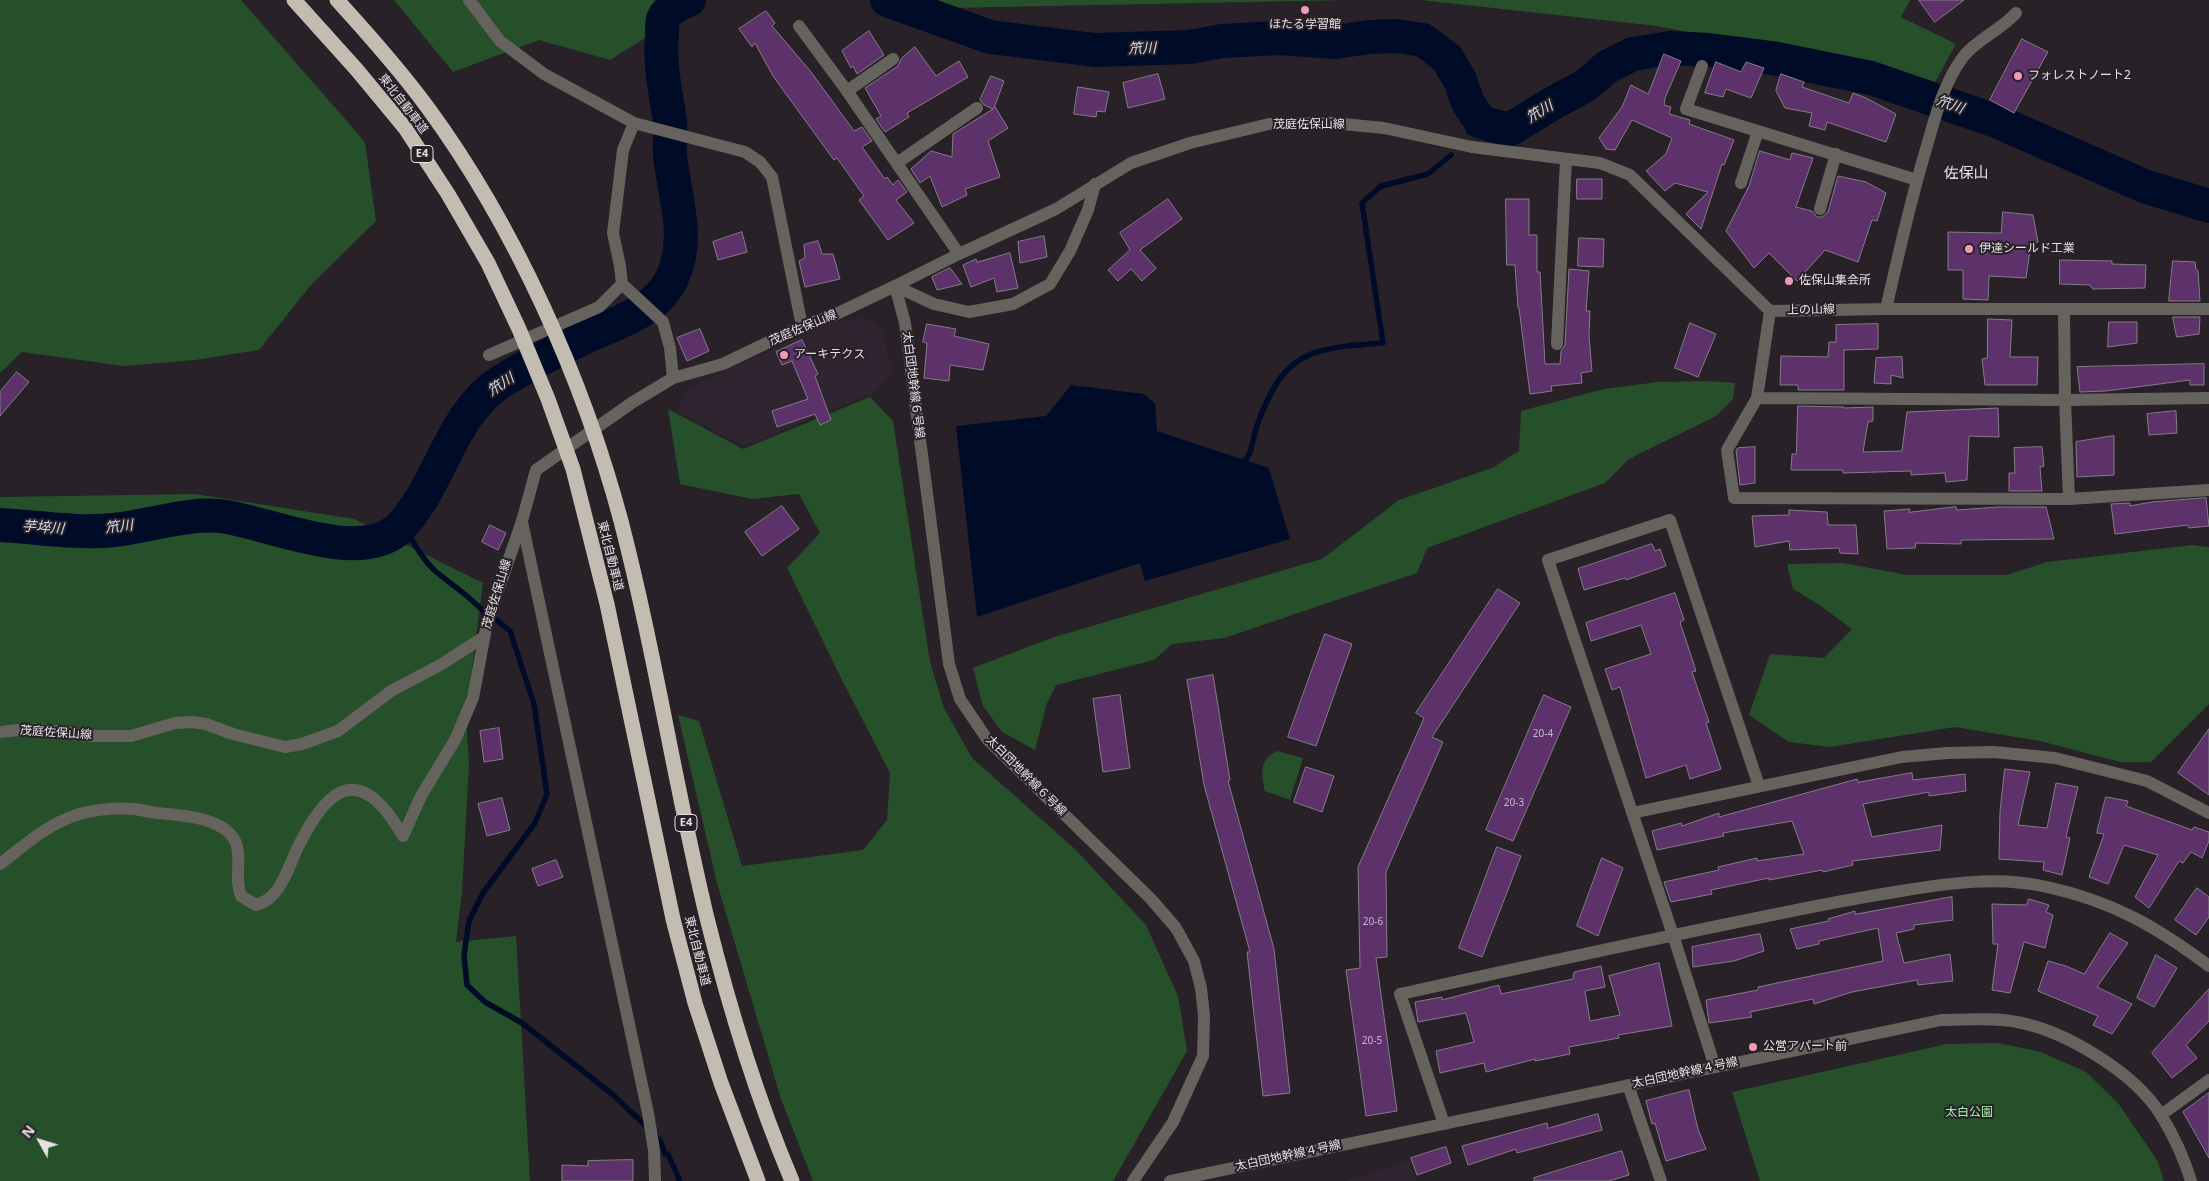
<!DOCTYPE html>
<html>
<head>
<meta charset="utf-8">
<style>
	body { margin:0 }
	#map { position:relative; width:2209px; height:1181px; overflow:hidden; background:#282128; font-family:"Noto Sans",sans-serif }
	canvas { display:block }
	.north { position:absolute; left:15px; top:1116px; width:50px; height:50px; -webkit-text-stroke:4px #282128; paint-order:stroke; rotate:309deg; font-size:14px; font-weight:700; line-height:20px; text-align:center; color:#e7e1e6 }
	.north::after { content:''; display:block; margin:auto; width:18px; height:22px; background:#e7e1e6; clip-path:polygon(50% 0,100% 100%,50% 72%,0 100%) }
</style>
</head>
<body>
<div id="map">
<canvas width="2209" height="1181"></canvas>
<div class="north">N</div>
</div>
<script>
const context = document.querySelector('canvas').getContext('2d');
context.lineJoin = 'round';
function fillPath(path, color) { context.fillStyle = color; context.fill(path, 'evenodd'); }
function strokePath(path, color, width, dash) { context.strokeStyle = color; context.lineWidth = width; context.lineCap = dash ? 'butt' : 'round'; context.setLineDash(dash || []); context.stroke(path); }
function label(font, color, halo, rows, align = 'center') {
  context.font = font + ' "Noto Sans","Noto Sans JP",sans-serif'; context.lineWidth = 4; context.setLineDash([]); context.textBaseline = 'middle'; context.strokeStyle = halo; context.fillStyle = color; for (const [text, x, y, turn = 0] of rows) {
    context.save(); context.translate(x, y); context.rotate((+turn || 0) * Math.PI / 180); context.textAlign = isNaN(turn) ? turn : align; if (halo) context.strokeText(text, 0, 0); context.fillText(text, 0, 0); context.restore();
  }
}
const built = new Path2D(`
	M863,318L870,319L882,332L894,373L871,394L744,446L676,411L686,390L803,334L836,322Z
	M1409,1160L1416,1181H1346Z`);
const green = new Path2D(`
	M0,0H241L365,142L376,221L311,285L259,350L195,360L124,366L22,352L0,373Z
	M394,0H706L610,60L539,40L453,72Z
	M926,0H1347L948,8Z
	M1420,0H1910L1901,17L1956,44L1933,86L1832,60L1657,26Z
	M1708,381L1735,383L1733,399L1716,416L1629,459L1605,483L1427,548L1417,573L1224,638L1172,644L1154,660L1056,685L1047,703L1035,750L1002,732L983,706L973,668L1054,637L1322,559L1399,500L1492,468L1519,451L1521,411L1604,389L1658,382Z
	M870,397L893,421L930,662L944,708L972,758L1075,849L1146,925L1178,996L1187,1051L1113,1181H813L781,1099L717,883L678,715L699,721L742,866L863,850L887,820L890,773L842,680L787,568L820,533L799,494L752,499L680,484L668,409L743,449Z
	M195,494L354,519L483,583L466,716L469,764L462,892L456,942L516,936L530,1181H0V497Z
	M2192,545L2209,547V704L2151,762H2120L2040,741L1955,727L1830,747L1789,742L1749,715L1770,654L1824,658L1852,629L1818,604L1793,589L1787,564L1843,563L1907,575H2007L2047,562Z
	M1277,751L1303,758L1290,800L1265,791C1261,774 1259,760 1277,751Z
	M1998,1043L2041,1052L2086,1072L2118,1103L2157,1160L2164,1181H1760L1732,1092L1947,1044Z`);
const water = new Path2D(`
	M1071,385L1144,394L1155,403L1157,431L1269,468L1290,539L1145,581L1140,563L977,617L956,426L1046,416Z`);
const stream = new Path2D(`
	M1469,132L1481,122
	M1242,464C1253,454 1252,440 1257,426C1283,351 1310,348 1383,343L1362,203L1381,186L1428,174L1451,155
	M404,525C412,540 421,557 434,570C453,586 474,599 490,619L493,617L510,631L534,704L547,794L535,823L483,893L469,921L464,955L467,985L485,1002L522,1023L612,1094L648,1128
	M654,1134L661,1142L665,1154H668L680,1181`);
const river = new Path2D(`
	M887,0L990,37L1095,50L1190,47L1222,41L1278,38L1335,42L1370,37L1395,36L1423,40L1447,58L1460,80L1468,103L1481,122L1509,130L1553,103L1585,86L1607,67L1633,54L1670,48L1709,50L1772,58L1871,78L1996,121L2144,186L2209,206
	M0,525C37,527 77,534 114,530C151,526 190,511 227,517C273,525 356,562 396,531C406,523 413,511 420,501C445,461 460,407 502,381C527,366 553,352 579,340C612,324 655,314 672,278C691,237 674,196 670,155C669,144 671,133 670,122C666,93 659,65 662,36C662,31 662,24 663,19C667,9 679,4 689,0`);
const building = new Path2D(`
	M1919,0H1964L1935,22Z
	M766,11L775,23L772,26L811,72L854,131L862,127L872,141L862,147L885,179L887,177L893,185L898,180L907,192L896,200L914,223L888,240L859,200L864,196L837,158L834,160L773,76L755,43L752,47L739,29Z
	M869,31L884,55L857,74L853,66L851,68L842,51Z
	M2022,39L2048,52L2014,113L1990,100Z
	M915,47L936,76L959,61L968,77L907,113L909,117L885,132L876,119L881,116L865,88L898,66L901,59Z
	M1664,54L1681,61L1665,98L1664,105L1671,107L1669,114L1690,120L1689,124L1734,140L1724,165L1722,164L1701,229L1686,214L1708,192L1675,183L1665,191L1646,171L1666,154L1672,138L1632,120L1615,150L1606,149L1599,138L1622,107L1631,85L1648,94Z
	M1716,62L1741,72L1746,62L1764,68L1751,98L1726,89L1723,97L1705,93Z
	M1158,74L1165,99L1128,108L1123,83Z
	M1781,74L1804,82L1802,87L1849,103L1853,93L1866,98L1896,114L1886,142L1827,122L1825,130L1809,126L1812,113L1785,108L1776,91Z
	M991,76L1004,81L994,108L995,107L1008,128L988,141L1000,177L965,189L967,195L942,207L930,176L920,183L911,169L931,151L952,157L953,134L993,109L984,105L980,100Z
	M1078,87L1109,92L1105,112L1097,111L1096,117L1074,114Z
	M1760,151L1790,160L1792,153L1813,158L1796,207L1812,211L1817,217H1822L1828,212L1838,176L1866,182L1886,193L1877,221L1872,220L1858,262L1825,250L1797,281L1769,253L1754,268L1726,231L1749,186Z
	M1577,179H1602V199H1577Z
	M1168,199L1182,219L1140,250L1156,268L1142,281L1131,269L1118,281L1108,270L1130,250L1120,233Z
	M1506,199H1529V235H1537V272H1540L1545,364H1560L1561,351L1565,345L1569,269L1589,271L1586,311H1590L1589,336L1592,371L1581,373L1582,383L1551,386L1552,391L1530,394L1519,308H1518L1515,265H1507Z
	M2003,212L2033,215L2038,242L2031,243L2026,278L1989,276L1988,300L1963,299V270H1948V232L2001,233Z
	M742,232L747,252L718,260L713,242Z
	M1044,236L1047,257L1020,263L1018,242Z
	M1579,238L1604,239L1603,267L1578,266Z
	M818,241L822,254H833L840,279L805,287L799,261L805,258L804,245Z
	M1010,253L1018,288L997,292L994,278L971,287L963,265L976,259L977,262Z
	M2060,260L2112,261V264L2146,265L2145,288L2093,289L2090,285L2060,284Z
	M2173,261L2195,262L2196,269L2198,271L2200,301H2169Z
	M950,268L962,284L937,290L932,277Z
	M2173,317H2200L2199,334L2177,337Z
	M1988,319L2012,320L2010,357H2038L2037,385H1985L1982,359L1987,358Z
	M2109,322H2137V343L2108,347Z
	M1690,323L1716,334L1698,377L1675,368Z
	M927,324L956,329L954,336L989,344L983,370L950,365L949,381L924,378L927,343L923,342Z
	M1878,324V349L1844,350V390H1798V385H1780L1781,356L1828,357L1829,342H1836V325Z
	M700,329L709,351L687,361L677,338Z
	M802,340L818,374L815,376L831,420L820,425L815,414L777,427L772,411L808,399L792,361L782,365L776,352Z
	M1902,357L1903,378L1891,375V384L1874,383L1876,358Z
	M2204,364V385H2190V380L2106,391L2080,392L2077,367Z
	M17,372L29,382L0,416V392Z
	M1798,406L1844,407V408L1873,407V421L1868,422L1863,452L1902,451L1907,412L1998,408L1999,437L1969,436L1967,480L1946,482L1945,473L1911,475V471L1843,473V470H1791L1792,454H1796Z
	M2176,411L2177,433L2149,435L2147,414Z
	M2114,436V475L2077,477L2076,442Z
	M1755,447V483L1740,485L1736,450L1738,448Z
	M2042,447L2044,466L2040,467L2042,491H2009V473H2015L2014,448Z
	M2206,498L2209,526L2189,528L2188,525L2115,534L2111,504L2130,503V506L2152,502Z
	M782,506L799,529L762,556L745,532Z
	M1956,507L1957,510L1998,507H2046L2054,539L1961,540V544L1916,543L1915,548L1887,549L1884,511L1910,509L1909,512Z
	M1789,510L1827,512L1828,525H1856L1858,554L1840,553L1839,548L1790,550L1789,541L1755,547L1752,516L1789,515Z
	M490,525L506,533L498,550L482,542Z
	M1652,544L1655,551L1660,549L1666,566L1626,580L1625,578L1584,590L1578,569Z
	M1498,589L1520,603L1432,737L1443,742L1386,872L1387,957L1376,958L1397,1111L1366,1116L1346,970L1360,968L1358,867L1424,718L1416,713Z
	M1675,593L1684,620L1680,622L1696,671L1692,672L1709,722L1706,723L1721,769L1690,779L1686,765L1646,778L1620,687L1612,690L1605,669L1651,654L1641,625L1591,641L1586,623Z
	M1325,634L1352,644L1316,746L1288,737Z
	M1213,675L1230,780L1228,781L1274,949L1290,1093L1263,1096L1247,952H1250L1204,785L1187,680Z
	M1120,695L1130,768L1103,772L1093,699Z
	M1544,695L1571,707L1513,841L1486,830Z
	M499,728L503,759L484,762L480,731Z
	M2209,729V795L2178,773Z
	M1306,767L1334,776L1322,812L1294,802Z
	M2005,769L2030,772L2018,825L2047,828L2056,783L2078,787L2066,837L2070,838L2062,875L2043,870L2044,862L1999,859L2000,812Z
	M1912,773L1913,780L1965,774L1966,791L1929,796V792L1863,804L1872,837L1942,825L1940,850L1852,861L1853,865L1823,872L1822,870L1769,880V878L1711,890L1712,894L1671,902L1664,882L1719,870L1718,867L1757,858V861L1804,854L1792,821L1723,833L1724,836L1657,850L1652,831L1681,823L1682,826L1719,813V817L1857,779L1858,782Z
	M2106,797L2128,801L2126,806L2192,830L2194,827L2209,832V841L2202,858L2191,852L2183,863L2179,861L2149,908L2135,897L2158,855L2124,845L2108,884L2089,877L2104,834L2097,833Z
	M502,798L510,830L487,836L478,804Z
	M1497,847L1521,856L1482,957L1459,948Z
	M1602,858L1623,868L1598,936L1577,926Z
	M556,860L563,877L538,886L532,869Z
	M2197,888L2209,897V917L2196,935L2175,920Z
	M1952,897L1953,920L1914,925V929L1896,933L1904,963L1950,954L1953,981L1918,985L1917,980L1852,992L1814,1004L1813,999L1750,1012L1752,1017L1709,1023L1706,1000L1758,990V987L1883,961L1878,928L1819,941V944L1797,949L1790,929L1829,921L1828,919L1855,911V914Z
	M2029,899L2049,905L2046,912L2053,915L2045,948L2024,942L2010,993L1992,990L1998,944H1993L1992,904L2026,905Z
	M2110,933L2128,943L2097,987L2132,1004L2112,1034L2093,1025L2098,1016L2038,991L2048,961L2066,966L2084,974Z
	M1760,934L1764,951L1734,961L1693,967L1692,947Z
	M2156,955L2177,968L2154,1007L2137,998Z
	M1659,963L1672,1026L1618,1035L1619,1038L1569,1047L1570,1054L1535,1061V1059L1486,1072L1484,1063L1440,1073L1436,1051L1474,1042L1466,1013L1418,1022L1415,1002L1442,997V1000L1499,985L1501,994L1573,979L1574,972L1601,966L1605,987L1585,991L1590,1021L1620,1015L1609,976Z
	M2209,989V1021L2186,1045L2197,1058L2172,1078L2152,1053Z
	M1689,1090L1698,1129L1706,1149L1666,1161L1655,1123L1652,1124L1646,1101Z
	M2209,1093V1158L2183,1112Z
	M1598,1114L1602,1130L1517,1153L1516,1149L1468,1165L1462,1146L1547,1123L1548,1128Z
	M1446,1147L1451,1163L1417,1175L1411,1158Z
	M1622,1151L1629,1175L1609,1181H1534V1178Z
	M633,1160V1181H562V1165L588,1166V1161Z`);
const minor = new Path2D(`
	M469,0L500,41L544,74L634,123L623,150L613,233L620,266L622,284L599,307L489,355
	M799,26L847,91L959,254
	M1702,66L1686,109L1917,180
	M847,91L893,59
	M634,123L745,152L760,162L772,177L802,326
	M1472,147L1600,163L1630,175L1770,311L1886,309H2209
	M897,163L977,108
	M1741,183L1758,131
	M1820,209L1836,154
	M622,284L663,322L670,348L673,378
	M1886,309C1898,256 1910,202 1926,149C1935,118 1943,84 1963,57C1977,39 2001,30 2016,13
	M2064,310L2065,400L2069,499
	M1770,311L1757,398L1727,450L1734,498L2069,499L2209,490
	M1557,344L1566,159
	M1757,398L2065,400L2209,398
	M522,522L648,1113L654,1150L655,1181
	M0,732L28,729L66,732L85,736H131L175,723L192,722L206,724L233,734L285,747L302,744L338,731L391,691L442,664L484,637
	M1632,813L1902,757L1947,753L1994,752L2055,758L2147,781L2209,813
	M403,836L421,796L455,740L473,698L487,623L522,521L536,470L633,402L673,378L723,364L802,326L832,316L895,286L934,304L969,312L1013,304L1050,284L1070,251L1088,210L1095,184
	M0,864C21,848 42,829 66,819C86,810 113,807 134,809C142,810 149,812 157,813C180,815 225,817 236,843C242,860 234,879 241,896L256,905C266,902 271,898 277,890C286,878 291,862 297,849C329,783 361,763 403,836
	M1715,1067L1673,935L1548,560L1670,520L1759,786
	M2161,1115L2209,1080
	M1444,1124L1400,994C1524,967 1647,940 1772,915C1815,906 1857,898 1901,891C1949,883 1998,876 2047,887C2112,901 2157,927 2209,966`);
const tertiary = new Path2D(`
	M1628,1085L1661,1181
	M1133,1181L1173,1122L1203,1056L1204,1016L1201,988L1194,961L1176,928L1151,899L987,739L960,699L949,664L905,323L895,286L959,254L1056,209L1131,163L1190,143L1269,124L1332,123L1384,128L1472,147
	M1170,1181L1941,1020C1966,1020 1993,1017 2017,1022C2066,1031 2135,1073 2161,1115C2174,1136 2184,1158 2191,1181`);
const motorway = new Path2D(`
	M294,0L357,70L405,128L448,194L488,263L519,329L548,399L573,469L607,604L673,919L695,1003L721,1083L758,1181
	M337,0C369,35 400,70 428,108C515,227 583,379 621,521C655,652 675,786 707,918C729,1007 756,1096 792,1181`);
const markers = [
	[1305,10,5,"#f19ab3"],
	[2018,76,5,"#f19ab3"],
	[1969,249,5,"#f19ab3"],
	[1789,281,5,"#f19ab3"],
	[784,355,5,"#f19ab3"],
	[1753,1047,5,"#f19ab3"]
];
const numberNames = [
	["20-4",1543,734],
	["20-3",1514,803],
	["20-6",1373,922],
	["20-5",1372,1041]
];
const shields = [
	[422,154,22],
	[686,823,22]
];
const shieldNames = [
	["E4",422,154],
	["E4",686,823]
];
const poiNames = [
	["ほたる学習館",1305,25,"center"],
	["フォレストノート2",2028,76],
	["伊達シールド工業",1979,249],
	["佐保山集会所",1799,281],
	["アーキテクス",794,355],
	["公営アパート前",1763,1047]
];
const streetNames = [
	["東北自動車道",403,104,52],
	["茂庭佐保山線",1309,125],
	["上の山線",1811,310,-1],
	["茂庭佐保山線",803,328,-23],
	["太白団地幹線６号線",913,385,83],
	["東北自動車道",610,556,76],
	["茂庭佐保山線",497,594,-73],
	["茂庭佐保山線",56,733,4],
	["太白団地幹線６号線",1026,776,45],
	["東北自動車道",697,951,76],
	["太白団地幹線４号線",1685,1073,-12],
	["太白団地幹線４号線",1288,1156,-12]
];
const parkNames = [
	["太白公園",1969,1113]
];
const waterNames = [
	["笊川",1142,49,-2],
	["笊川",1950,105,19],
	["笊川",1540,112,-31],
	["笊川",501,385,-33],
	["笊川",119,527,-6],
	["芋埣川",43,528,4]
];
const quarterNames = [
	["佐保山",1966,174]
];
fillPath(built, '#312431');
fillPath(green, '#255029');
fillPath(water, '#000c27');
strokePath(stream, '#000c27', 5.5);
strokePath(river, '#000c27', 34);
fillPath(building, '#5d326a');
strokePath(building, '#847c86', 1);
strokePath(minor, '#66635e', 12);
strokePath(tertiary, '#66635e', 12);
strokePath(motorway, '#c3bdb1', 15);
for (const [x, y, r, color] of markers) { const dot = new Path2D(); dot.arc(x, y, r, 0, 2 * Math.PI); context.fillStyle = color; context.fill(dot); strokePath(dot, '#282128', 2); }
label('10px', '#c4b5c7', null, numberNames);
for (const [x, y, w] of shields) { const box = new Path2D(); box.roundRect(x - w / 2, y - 8.5, w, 17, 4); context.fillStyle = '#282128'; context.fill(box); strokePath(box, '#e7e1e6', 1); }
label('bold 11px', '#e7e1e6', null, shieldNames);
label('12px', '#e7e1e6', '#282128', poiNames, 'left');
label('12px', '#e7e1e6', '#282128', streetNames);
label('12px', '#a2f5a6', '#282128', parkNames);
label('italic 14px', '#d3e0f1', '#282128', waterNames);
label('15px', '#e7e1e6', '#282128', quarterNames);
</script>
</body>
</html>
